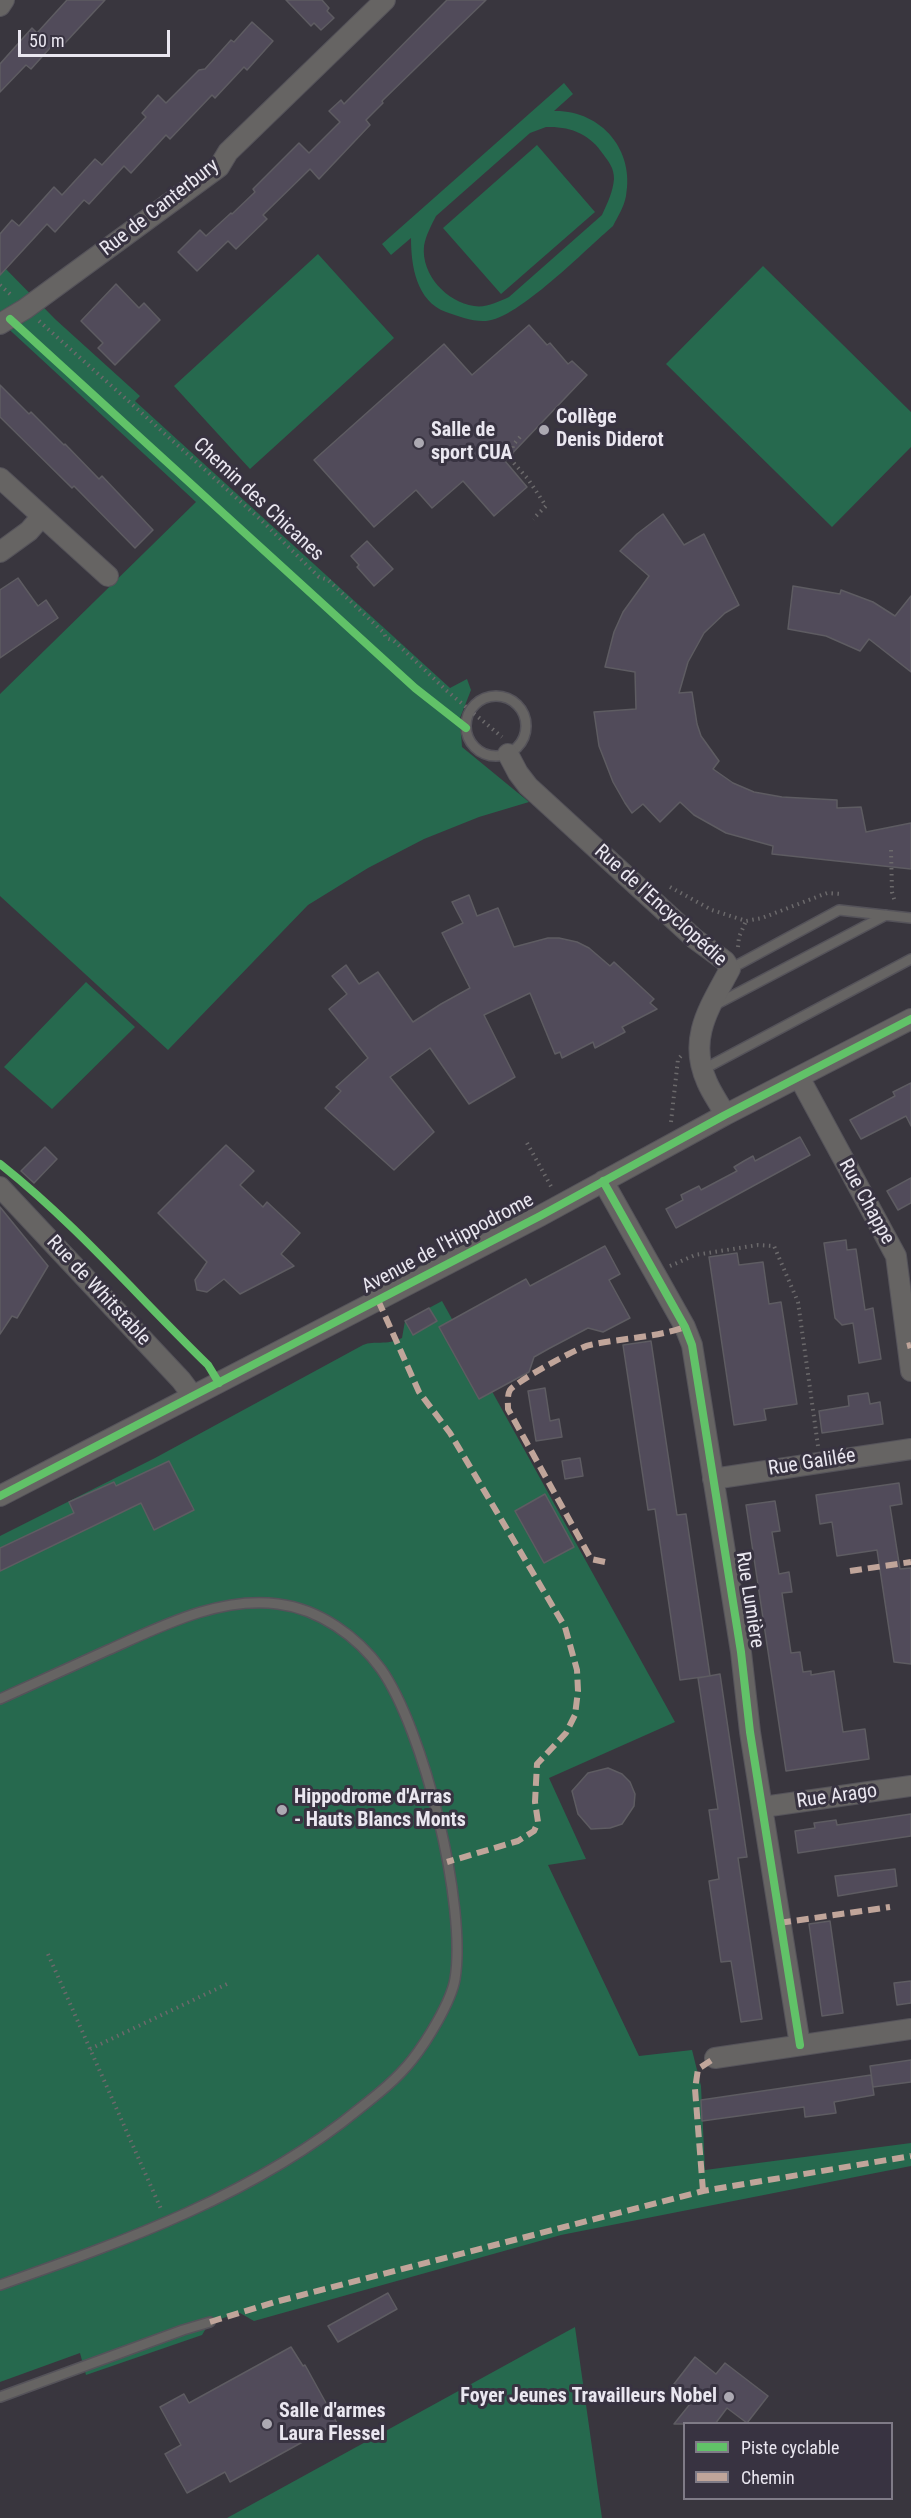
<!DOCTYPE html>
<html>
<head>
<meta charset="utf-8">
<style>
	body { margin:0 }
	#map { position:relative; width:911px; height:2518px; overflow:hidden; background:#39363e; font-family:"Roboto Condensed",sans-serif }
	canvas { display:block }
	.legend { position:absolute; left:683px; top:2422px; width:210px; height:78px; box-sizing:border-box; background:#383341; border:2px solid #7f7b87; margin:0; padding:8px 10px; list-style:none; font-size:18px; color:#eae7f0 }
	.legend li { display:flex; align-items:center; gap:12px; height:30px }
	.legend b { width:30px; border:2px solid #7f7b87 }
	.scale { position:absolute; left:18px; top:30px; width:152px; height:27px; box-sizing:border-box; border:3px solid #eae7f0; border-top:0; padding-left:8px; font-size:18px; line-height:21px; white-space:nowrap; color:#eae7f0; -webkit-text-stroke:4px #383341; paint-order:stroke }
</style>
</head>
<body>
<div id="map">
<canvas width="911" height="2518"></canvas>
<ul class="legend">
<li><b style="height:8px;background:#61c268"></b>Piste cyclable</li>
<li><b style="height:8px;background:#c0a59a"></b>Chemin</li>
</ul>
<div class="scale">50 m</div>
</div>
<script>
const context = document.querySelector('canvas').getContext('2d');
context.lineJoin = 'round';
function fillPath(path, color) { context.fillStyle = color; context.fill(path, 'evenodd'); }
function strokePath(path, color, width, dash) { context.strokeStyle = color; context.lineWidth = width; context.lineCap = dash ? 'butt' : 'round'; context.setLineDash(dash || []); context.stroke(path); }
function label(font, color, halo, rows, align = 'center') {
  context.font = font + ' "Roboto Condensed",sans-serif'; context.lineWidth = 6; context.setLineDash([]); context.textBaseline = 'middle'; context.strokeStyle = halo; context.fillStyle = color; for (const [text, x, y, turn = 0] of rows) {
    context.save(); context.translate(x, y); context.rotate((+turn || 0) * Math.PI / 180); context.textAlign = isNaN(turn) ? turn : align; if (halo) context.strokeText(text, 0, 0); context.fillText(text, 0, 0); context.restore();
  }
}
const green = new Path2D(`
	M564,83L573,94L554,111C601,110 635,150 626,196C624,207 618,216 613,226C587,248 518,319 486,321C473,322 458,316 446,312C416,301 411,265 411,238L391,255L382,244ZM546,127C570,126 590,134 603,154C609,162 614,168 614,179C613,192 607,204 602,215L509,297C498,302 486,308 474,306C447,302 421,275 424,246C426,235 431,226 436,216L530,133Z
	M537,145L595,212L501,294L443,228Z
	M318,254L394,338L250,469L174,386Z
	M0,263L55,319L140,396L135,401L450,688L467,679L471,690L460,718L462,747L529,802L479,817L424,839L368,868L308,905L168,1050L0,896V694L196,502L0,321Z
	M763,266L911,412V447L832,527L666,364Z
	M86,982L135,1027L52,1109L4,1067Z
	M442,1301L675,1722L549,1778L586,1859L548,1865L639,2056L692,2050L701,2086L705,2170L911,2143V2166L561,2235L254,2321L240,2313L210,2322L202,2335L86,2375L80,2353L0,2382V1536L155,1458L363,1345C375,1340 386,1346 402,1338L405,1321Z
	M575,2327L602,2518H227Z`);
const building = new Path2D(`
	M67,0H105L65,43L59,38L31,69L26,65L0,92V64L32,28L37,33Z
	M286,0H322L329,8L327,11L334,18L321,30L314,23L311,26Z
	M447,0H486L382,101L383,103L366,120L370,125L319,179L310,169L263,215L267,219L236,249L228,241L197,271L178,252L200,230L206,236L231,213L232,214L255,192L253,189L299,143L309,153L340,122L329,111L341,100L344,104Z
	M252,22L273,41L247,70L244,67L215,98L212,95L170,139L166,135L131,173L124,166L89,204L84,200L55,232L47,224L0,275V234L12,220L19,226L54,187L62,195L95,159L102,165L146,117L142,113L158,95L166,103L199,70L205,69L231,40L234,42Z
	M116,284L139,308L144,303L160,320L115,365L98,348L103,343L81,321Z
	M529,325L547,345L550,343L568,364L572,361L587,375L505,461L527,487L494,516L463,481L432,508L416,490L374,527L314,460L444,344L472,375Z
	M0,385L29,414L31,412L64,445L65,444L99,479L102,476L153,530L135,548L74,486L72,488L0,417Z
	M663,514L684,545L704,534L739,605L725,613L704,633L688,662L679,693L692,692L697,724L701,736L719,761L713,769L733,783L754,792L782,797L837,800V808L861,807L866,832L911,823V869L772,854L773,846L726,833L694,815L680,802L660,822L643,804L632,813L625,803L613,782L599,746L594,712L636,709L635,672L605,667L614,632L623,612L649,576L620,551L637,534Z
	M367,541L393,569L374,586L357,567L359,565L351,556Z
	M18,578L38,606L46,600L58,618L0,658V590Z
	M793,586L840,594L841,590L873,602L895,616L911,596V672L869,639L860,651L826,636L788,629Z
	M469,895L477,916L498,908L514,947L548,938H559L577,942L589,948L610,966L614,962L654,999L650,1003L657,1009L622,1027L625,1032L595,1048L593,1042L562,1058L560,1052L555,1054L530,993L484,1015L515,1077L469,1104L430,1048L390,1077L434,1132L394,1170L325,1108L341,1091L336,1087L368,1058L329,1009L347,994L332,976L346,965L359,984L378,972L413,1022L441,1004L470,988L442,933L463,923L452,902Z
	M911,1083V1126L906,1116L861,1139L850,1120L895,1096L893,1092Z
	M800,1137L810,1155L676,1228L666,1209L683,1200L681,1195L699,1186L701,1190L737,1171L734,1167L744,1161L753,1156L755,1161Z
	M226,1145L254,1171L240,1185L263,1207L267,1202L300,1233L281,1254L294,1266L240,1294L224,1279L207,1292L197,1290L195,1280L207,1262L158,1213Z
	M45,1147L57,1159L34,1183L21,1171Z
	M911,1178V1203L898,1210L887,1191Z
	M0,1207L48,1266L17,1318L12,1316L0,1334Z
	M846,1240L847,1250L856,1249L865,1310L873,1308L881,1359L859,1363L853,1323L842,1325L835,1318L824,1243Z
	M605,1246L620,1274L609,1280L630,1318L603,1332L588,1328L550,1348L534,1357L529,1372L479,1399L439,1327L526,1279L530,1286Z
	M737,1253L739,1265L763,1262L769,1304L781,1302L797,1404L764,1409L766,1420L734,1425L709,1257Z
	M429,1308L437,1321L413,1335L405,1321Z
	M651,1341L677,1515L686,1514L710,1676L680,1680L655,1509L648,1510L623,1345Z
	M545,1388L550,1421L559,1419L562,1437L536,1441L528,1391Z
	M868,1393L870,1404L880,1402L883,1424L822,1433L819,1411L849,1406L848,1396Z
	M580,1458L583,1476L565,1479L562,1461Z
	M169,1461L194,1510L154,1530L141,1503L0,1571V1548L74,1513L69,1502L114,1482L116,1486Z
	M899,1483L902,1504L890,1506L900,1569L911,1568V1664L894,1662L877,1550L837,1556L832,1522L820,1524L816,1495Z
	M545,1494L574,1547L544,1563L515,1511Z
	M775,1501L780,1531L772,1532L779,1574L789,1572L792,1592L782,1593L791,1653L800,1652L803,1672L811,1671V1675L834,1671L843,1732L865,1729L869,1759L786,1771L746,1505Z
	M720,1674L747,1857L738,1858L762,2019L741,2022L731,1961L721,1962L709,1881L719,1879L709,1810L718,1809L698,1678Z
	M608,1768L622,1774L630,1782L635,1794L634,1806L622,1824L610,1828L591,1829L578,1814L572,1791L588,1773Z
	M911,1814V1836L798,1853L795,1831L815,1828L814,1823L836,1820L837,1825Z
	M895,1869L897,1886L838,1896L835,1876Z
	M830,1921L843,2013L822,2016L809,1924Z
	M911,1981V2003L897,2005L894,1983Z
	M911,2060V2082L873,2087L870,2066Z
	M871,2075L874,2095L834,2102L836,2113L805,2117L804,2107L702,2121L701,2100Z
	M388,2293L397,2309L338,2342L328,2326Z
	M291,2347L303,2366L305,2365L337,2423L230,2482L225,2472L187,2493L165,2454L181,2445L160,2407L184,2394L189,2403Z
	M695,2357L716,2374L725,2363L768,2396L747,2423L727,2408L715,2424H674L694,2399L674,2384Z`);
const path = new Path2D(`
	M0,285L11,295
	M39,321L261,520L319,577L328,580L384,633L386,638L394,641L447,691L502,737
	M520,437L513,445L511,460L528,479L546,506L533,519
	M891,850L892,892L895,902
	M670,887L712,910L746,921L762,918L827,893L842,894
	M738,947L739,937L746,921
	M671,1122L678,1059L681,1056
	M527,1143L553,1190
	M670,1266L695,1255L758,1245L774,1246L798,1302L818,1446
	M48,1954L161,2209
	M90,2049L227,1984`);
const service = new Path2D(`
	M466 726a30 30 0 1 1 60 0a30 30 0 1 1-60 0Z
	M730,969L839,910L911,918
	M713,1006L886,915
	M702,1070L911,959
	M0,1699C36,1683 72,1666 108,1650C160,1627 219,1596 278,1604C319,1609 357,1636 381,1669C424,1730 467,1905 455,1979C451,2002 427,2041 412,2060C397,2079 378,2094 359,2109C256,2194 125,2241 0,2285
	M0,2397L183,2330L210,2322`);
const minor = new Path2D(`
	M0,6L4,0
	M0,324L25,309L219,167L228,152L385,0
	M0,478L108,576
	M0,552L29,531L42,516
	M508,754L518,773L528,786L695,939L725,961L730,969C710,1007 687,1038 707,1082C712,1094 720,1104 725,1115
	M799,1077L896,1256L911,1371
	M603,1181L685,1327L692,1345L741,1652L750,1732L800,2045
	M0,1187L181,1380L193,1396
	M713,1479L911,1449
	M0,1496L540,1216L725,1115L911,1019
	M763,1807L911,1786
	M715,2058L911,2029`);
const quiet = new Path2D(`
	M378,1300L419,1392L450,1433L565,1627L577,1670L578,1691L575,1715L566,1733L537,1764L535,1802L538,1822L534,1831L518,1841L447,1862
	M907,1346L911,1345
	M605,1562L591,1559L508,1409C508,1403 507,1395 510,1390C517,1381 578,1347 590,1345C622,1338 654,1338 685,1327
	M850,1571L911,1562
	M779,1923L890,1907
	M703,2191L695,2089L698,2069L715,2058
	M210,2322L275,2302L703,2191L911,2156`);
const cycleway = new Path2D(`
	M10,319L415,688L466,728
	M0,1164C76,1224 139,1298 208,1365L219,1383
	M603,1181L685,1327L692,1345L741,1652L750,1732L800,2045
	M0,1496L540,1216L725,1115L911,1019`);
const markers = [
	[544,430,6,"#aca9b2"],
	[419,443,6,"#aca9b2"],
	[282,1810,6,"#aca9b2"],
	[729,2397,6,"#aca9b2"],
	[267,2424,6,"#aca9b2"]
];
const streetNames = [
	["Rue de Canterbury",160,208,-38],
	["Chemin des Chicanes",258,500,43],
	["Rue de l'Encyclopédie",660,906,42],
	["Rue Chappe",866,1202,61],
	["Avenue de l'Hippodrome",448,1244,-28],
	["Rue de Whitstable",98,1291,47],
	["Rue Galilée",812,1463,-9],
	["Rue Lumière",749,1600,81],
	["Rue Arago",837,1797,-8]
];
const poiNames = [
	["Collège",556,418],
	["Denis Diderot",556,441],
	["Salle de",431,431],
	["sport CUA",431,454],
	["Hippodrome d'Arras",294,1798],
	["- Hauts Blancs Monts",294,1821],
	["Foyer Jeunes Travailleurs Nobel",717,2397,"right"],
	["Salle d'armes",279,2412],
	["Laura Flessel",279,2435]
];
fillPath(green, '#26694e');
fillPath(building, '#514b5a');
strokePath(building, '#5e5c62', 1.5);
strokePath(service, '#55535a', 12);
strokePath(minor, '#55535a', 22);
strokePath(path, '#6b696b', 4, [1.5, 4.5]);
strokePath(service, '#666463', 9);
strokePath(minor, '#666463', 20);
strokePath(quiet, '#c0a59a', 6, [12, 6]);
strokePath(cycleway, '#61c268', 8);
for (const [x, y, r, color] of markers) { const dot = new Path2D(); dot.arc(x, y, r, 0, 2 * Math.PI); context.fillStyle = color; context.fill(dot); strokePath(dot, '#383341', 2); }
label('20px', '#eae7f0', '#383341', streetNames);
label('bold 20px', '#eae7f0', '#383341', poiNames, 'left');
</script>
</body>
</html>
